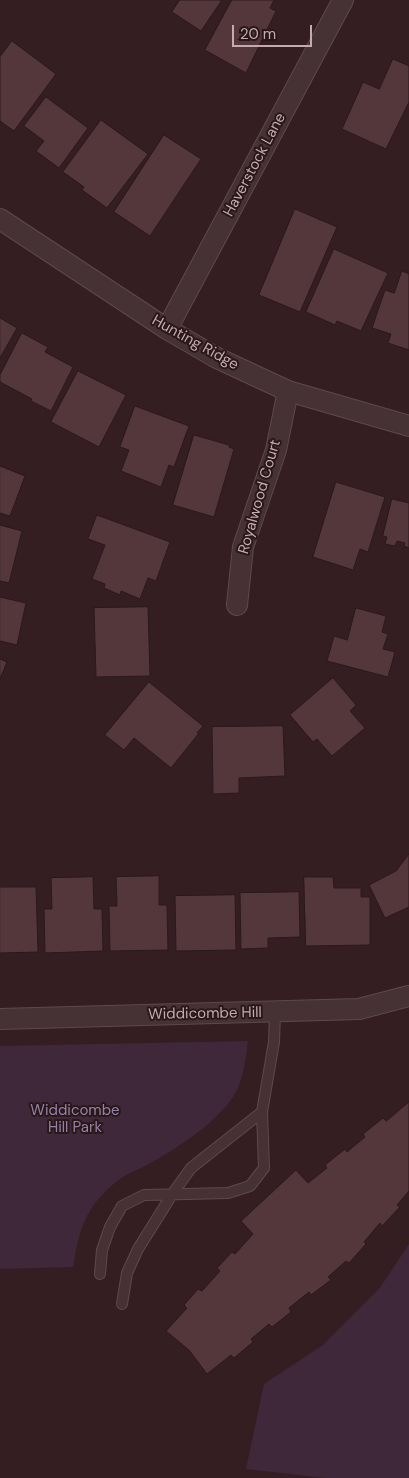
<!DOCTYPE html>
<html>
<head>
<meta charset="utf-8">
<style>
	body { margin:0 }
	#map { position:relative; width:409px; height:1478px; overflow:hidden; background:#351e22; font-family:"DM Sans",sans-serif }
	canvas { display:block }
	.scale { position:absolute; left:232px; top:25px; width:80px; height:22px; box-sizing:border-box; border:2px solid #c3abae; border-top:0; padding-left:6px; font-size:15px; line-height:18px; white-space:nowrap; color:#c3abae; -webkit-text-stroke:4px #2a171a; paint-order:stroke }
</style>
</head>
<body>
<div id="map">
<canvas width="409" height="1478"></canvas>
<div class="scale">20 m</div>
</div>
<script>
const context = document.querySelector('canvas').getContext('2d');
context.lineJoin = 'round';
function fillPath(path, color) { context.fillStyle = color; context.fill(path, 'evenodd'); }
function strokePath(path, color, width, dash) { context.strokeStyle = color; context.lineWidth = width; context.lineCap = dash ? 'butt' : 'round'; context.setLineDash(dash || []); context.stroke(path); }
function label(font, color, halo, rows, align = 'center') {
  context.font = font + ' "DM Sans",sans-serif'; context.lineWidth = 4; context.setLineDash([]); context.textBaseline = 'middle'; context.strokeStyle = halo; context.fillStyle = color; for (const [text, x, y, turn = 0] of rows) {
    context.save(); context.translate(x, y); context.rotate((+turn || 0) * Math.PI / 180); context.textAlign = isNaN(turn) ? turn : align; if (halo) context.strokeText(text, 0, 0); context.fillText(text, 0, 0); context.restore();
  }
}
const green = new Path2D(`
	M248,1041C246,1057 244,1075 237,1090C221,1121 177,1148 147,1165C138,1170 128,1173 120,1179C109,1187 98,1198 91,1209C80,1226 76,1248 73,1267L0,1269V1046Z
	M409,1244V1478H325L246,1469L264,1384L323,1345L379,1289Z`);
const building = new Path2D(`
	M180,0H222L201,31L172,12Z
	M232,0H274L270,8L276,11L246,73L205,50Z
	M12,41L56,74L14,131L0,121V57Z
	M393,59L409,66V102L386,149L342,129L363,82L379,89Z
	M46,97L88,128L59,168L36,151L44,141L24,126Z
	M101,120L148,154L107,208L82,190L84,187L63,172Z
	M164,135L201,159L150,236L114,212Z
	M295,209L337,227L300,312L259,295Z
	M334,249L388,273L361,331L337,321L335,325L306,312Z
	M402,271L409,274V350L388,343L391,334L372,328L385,290L394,293Z
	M0,318L17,328L0,358Z
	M22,333L48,347L45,352L73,367L51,411L31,401L32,399L0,382V375Z
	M78,371L126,395L99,447L51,422Z
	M135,406L189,426L174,467L169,465L161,487L121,471L129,450L120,447Z
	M194,435L229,445V447L234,449L214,517L173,505Z
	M0,466L25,476L10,516L0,513Z
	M336,482L385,497L368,552L360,549L353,570L313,557Z
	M392,499L409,503V548L404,546L405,543L397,541L395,546L385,544L387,537L383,536Z
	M97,515L170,542L156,581L148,578L140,599L121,591L120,595L104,588L105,584L92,579L105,545L88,539Z
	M0,525L22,531L9,583L0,581Z
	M0,597L26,603L17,645L0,641Z
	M148,607L150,676L96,677L94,608Z
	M356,608L386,616L382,632L388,634L383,649L395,652L388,677L327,661L334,636L347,640Z
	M0,659L7,662L0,679Z
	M333,678L356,705L350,711L365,728L332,756L317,739L313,742L290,715Z
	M149,682L203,726L197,733H199L171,768L134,738L124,750L105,735Z
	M283,726L285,776L239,778V793L213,794L212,727Z
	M409,854V907L385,918L369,885L396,871Z
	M159,876V905H167L168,950L110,951L109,906H117L116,877Z
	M93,877L94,909H102L103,951L45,953L44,909H52L51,878Z
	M304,877H333L334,888H361V897H370V945L306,946Z
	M0,887H36L38,952L0,953Z
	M299,892L300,937L268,938V948L241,949L240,893Z
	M235,895L236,950L176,951L175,896Z
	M409,1102V1191L397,1205L400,1207L382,1226L380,1223L364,1242L366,1244L349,1263L346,1261L328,1277L331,1280L311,1295L309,1292L289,1308L291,1312L272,1327L269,1324L251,1339L253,1342L234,1358L231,1355L207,1374L189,1350L166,1331L187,1308L184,1305L198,1289L202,1291L220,1271L217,1268L232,1252L235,1254L253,1234L241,1221L296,1170L308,1183L327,1168L325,1165L345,1149L347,1152L365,1137L363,1134L383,1118L386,1121Z`);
const service = new Path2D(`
	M100,1274L102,1250L110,1227L122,1206L144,1195L228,1193L250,1186L264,1168L262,1112
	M122,1304L127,1273L138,1249L173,1193L191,1168L262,1112L274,1042L275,1012`);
const minor = new Path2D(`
	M0,219L167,329L217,358L288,391L409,426
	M167,329L343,0
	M237,605L243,547L276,450L288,391
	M0,1019L359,1009L409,996`);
const streetNames = [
	["Haverstock Lane",255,165,-62],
	["Hunting Ridge",195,343,29],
	["Royalwood Court",260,497,-74],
	["Widdicombe Hill",205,1014,-1]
];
const parkNames = [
	["Widdicombe",75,1111],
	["Hill Park",75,1128]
];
fillPath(green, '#3e2839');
fillPath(building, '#53373b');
strokePath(building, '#2c191c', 1);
strokePath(service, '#5e494c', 12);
strokePath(minor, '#5e494c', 22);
strokePath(service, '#463134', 10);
strokePath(minor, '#463134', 20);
label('15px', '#c3abae', '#2a171a', streetNames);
label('15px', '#9582a9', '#2a171a', parkNames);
</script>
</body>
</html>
